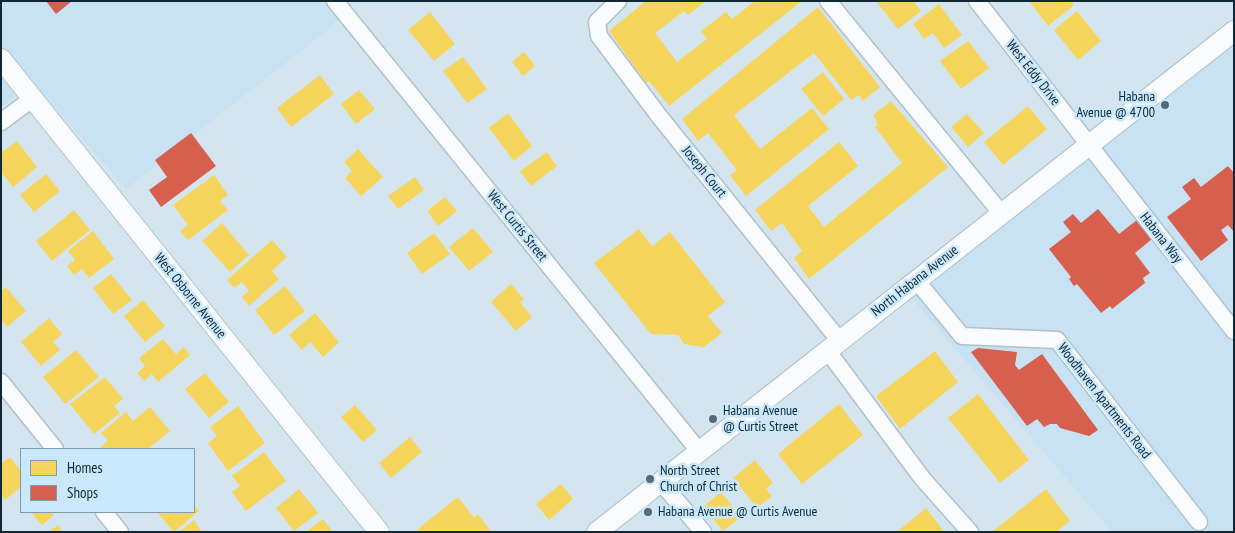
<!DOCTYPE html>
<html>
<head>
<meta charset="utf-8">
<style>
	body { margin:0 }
	#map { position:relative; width:1235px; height:533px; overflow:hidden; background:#d5e5f0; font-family:"PT Sans Narrow",sans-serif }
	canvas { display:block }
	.frame { position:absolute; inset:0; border:2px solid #122734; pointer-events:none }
	.legend { position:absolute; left:20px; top:448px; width:175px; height:65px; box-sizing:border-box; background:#c9e8fc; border:1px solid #809bac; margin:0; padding:6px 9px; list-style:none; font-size:15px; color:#122734 }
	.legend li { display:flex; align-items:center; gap:10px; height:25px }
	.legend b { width:25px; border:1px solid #809bac }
</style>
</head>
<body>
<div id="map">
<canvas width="1235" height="533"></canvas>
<div class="frame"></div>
<ul class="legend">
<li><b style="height:14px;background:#f6d55c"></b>Homes</li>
<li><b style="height:14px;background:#d6604d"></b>Shops</li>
</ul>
</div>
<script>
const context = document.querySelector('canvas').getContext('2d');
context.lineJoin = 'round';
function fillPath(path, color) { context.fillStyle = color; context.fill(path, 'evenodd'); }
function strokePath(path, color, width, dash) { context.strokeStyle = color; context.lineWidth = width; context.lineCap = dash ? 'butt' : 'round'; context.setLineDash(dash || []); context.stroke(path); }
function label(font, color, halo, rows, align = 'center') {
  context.font = font + ' "PT Sans Narrow",sans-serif'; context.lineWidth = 5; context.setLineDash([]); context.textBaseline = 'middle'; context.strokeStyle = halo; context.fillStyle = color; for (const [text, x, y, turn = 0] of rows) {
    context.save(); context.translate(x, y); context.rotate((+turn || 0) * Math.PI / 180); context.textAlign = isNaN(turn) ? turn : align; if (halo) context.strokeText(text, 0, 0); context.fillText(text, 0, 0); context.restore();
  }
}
const built = new Path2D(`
	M1,1H324L340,20L126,189L32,81L30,83L1,45Z
	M1234,40V318L1099,146Z
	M1,72L17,94L1,107Z
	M1086,156L1234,345V532H1199L1210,522L1064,335L1059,332L967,328L928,280Z
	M914,290L956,341L961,344L1053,348L1196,532H1112L909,295Z`);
const homes = new Path2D(`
	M646,1H706L688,15L684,11L655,33L677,62L707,39L701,31L726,12L732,19L755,1H802L669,106L649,81L646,83L609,31Z
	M876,1H918L915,3L921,11L898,29Z
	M1029,1H1071L1074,5L1048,26Z
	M939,4L962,35L944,48L933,33L924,39L913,24Z
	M818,7L880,87L863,101L859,95L851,100L814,53L734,115L760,149L812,108L829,129L746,196L730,175L737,170L708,133L698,141L682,119Z
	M1077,11L1101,41L1078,60L1054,30Z
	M430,12L455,44L434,61L408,30Z
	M968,41L989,68L961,89L940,61Z
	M524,52L535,66L523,76L512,62Z
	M463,57L487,89L467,103L443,71Z
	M823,72L844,99L823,116L801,89Z
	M320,75L334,94L291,127L277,108Z
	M359,90L375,109L356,124L341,104Z
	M891,101L948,167L809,279L794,258L802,251L782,223L771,231L755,210L839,142L858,166L808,206L824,227L902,163L875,127L878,125L876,122L877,121L873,115Z
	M1028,106L1047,129L1003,165L984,142Z
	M508,113L532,146L514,161L489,128Z
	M967,114L984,133L968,147L951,127Z
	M17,141L37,167L13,187L1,172V153Z
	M358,149L383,177L361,196L345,178L352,171L344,162Z
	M547,152L557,166L531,186L520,171Z
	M46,174L60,191L34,212L20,195Z
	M214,175L228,195L220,201L228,210L188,240L180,231L188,225L173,205Z
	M415,177L424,190L398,209L388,196Z
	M445,197L457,211L438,226L427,211Z
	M74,210L90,230L52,261L36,241Z
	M222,223L249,255L230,272L202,241Z
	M473,228L493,252L469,271L449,247Z
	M639,229L652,246L670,232L725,302L708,316L722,333L704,347L684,344L678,335L651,334L594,263Z
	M93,231L114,259L89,278L82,269L74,275L67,266L75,260L68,251Z
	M434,233L450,254L422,274L407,253Z
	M272,240L287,257L272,271L279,279L249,306L242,297L249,291L242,282L234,288L227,280Z
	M111,274L132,300L113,314L93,288Z
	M511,284L524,299L520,302L532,317L516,331L491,302Z
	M285,286L305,311L274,335L255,310Z
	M6,287L26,311L7,327L1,319V291Z
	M143,300L165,326L145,342L124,316Z
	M315,313L339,342L323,357L310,342L302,350L289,335Z
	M49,318L62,334L53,342L60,350L41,366L21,342Z
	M163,339L176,354L184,347L190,355L158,382L152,374L144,381L137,373L145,366L139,358Z
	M76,350L99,377L65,404L43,377Z
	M935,351L958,382L900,429L876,396Z
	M205,373L229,402L209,418L185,389Z
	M105,377L123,399L114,406L120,413L94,434L70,404Z
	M978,394L1029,460L1000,483L948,418Z
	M839,404L863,435L802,484L778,454Z
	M355,405L377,430L363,442L341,417Z
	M238,406L265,443L228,471L208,443L217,436L210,427Z
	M150,407L170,431L148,449H100V448L108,441L101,433L126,412L133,421Z
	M410,437L422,452L391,478L379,463Z
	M264,452L286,481L246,511L232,492L240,486L232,476Z
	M10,457L21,471V487L5,500L1,495V464Z
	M755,460L773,483L766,489L772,496L757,508L733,478Z
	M561,484L573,499L549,520L536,504Z
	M299,489L318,513L294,531L276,508Z
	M1046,489L1070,521L1056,532H992Z
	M721,492L741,517L723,531L703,507Z
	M458,497L474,518L478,514L490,530L488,532H420L418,529Z
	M194,505L199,511L174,532L157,512H194Z
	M926,508L944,532H897Z
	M31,512H51L54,515L42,525Z
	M323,519L333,532H306Z
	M194,520L202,532H179Z
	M58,525L63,532H49Z`);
const shops = new Path2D(`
	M46,1H72L56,14Z
	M191,133L216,166L161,207L149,190L167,177L155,160Z
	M1228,166L1234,173V232L1228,225L1221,230L1228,240L1201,261L1167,217L1191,199L1182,187L1194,178L1201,187Z
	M1098,209L1119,234L1137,220L1152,239L1135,253L1150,273L1143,278L1145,283L1112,309L1110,306L1101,313L1077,284L1074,286L1069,279L1071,277L1049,249L1071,232L1063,222L1073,214L1081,223Z
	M978,348L1017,352L1015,365L1019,370L1042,354L1098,430L1089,436L1060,428L1057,424H1050L1044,427L1037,419L1027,426L971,352Z`);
const minor = new Path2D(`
	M335,1L699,451
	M618,1L597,22L599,36L659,116L839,340
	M828,1L1001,213
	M977,1L1234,331
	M1,122L32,99
	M916,280L962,336L1057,340L1199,522
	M827,350L922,478L970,532
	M1,382L55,449
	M660,481L703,532
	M104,512L120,532`);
const tertiary = new Path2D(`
	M1,59L379,532
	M597,532L1234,31`);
const markers = [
	[1165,105,5,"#566a76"],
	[713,419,5,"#566a76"],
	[650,479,5,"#566a76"],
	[648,512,5,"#566a76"]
];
const streetNames = [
	["West Eddy Drive",1033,73,52],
	["Joseph Court",704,172,51],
	["West Curtis Street",517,226,51],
	["Habana Way",1161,238,52],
	["North Habana Avenue",915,281,-38],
	["West Osborne Avenue",190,296,51],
	["Woodhaven Apartments Road",1104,401,52]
];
const poiNames = [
	["Habana",1155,97,"right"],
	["Avenue @ 4700",1155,113,"right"],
	["Habana Avenue",723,411],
	["@ Curtis Street",723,427],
	["North Street",660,471],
	["Church of Christ",660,487],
	["Habana Avenue @ Curtis Avenue",658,512]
];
fillPath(built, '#c8e2f4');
fillPath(homes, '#f6d55c');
fillPath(shops, '#d6604d');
strokePath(minor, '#afc1cc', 19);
strokePath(tertiary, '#afc1cc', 22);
strokePath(minor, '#f9fbfd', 16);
strokePath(tertiary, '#f9fbfd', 20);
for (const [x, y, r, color] of markers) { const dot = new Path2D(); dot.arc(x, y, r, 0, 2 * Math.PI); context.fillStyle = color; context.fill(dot); strokePath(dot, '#c9e8fc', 2); }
label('14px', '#122734', '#c9e8fc', streetNames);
label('14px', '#122734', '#c9e8fc', poiNames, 'left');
</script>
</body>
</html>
